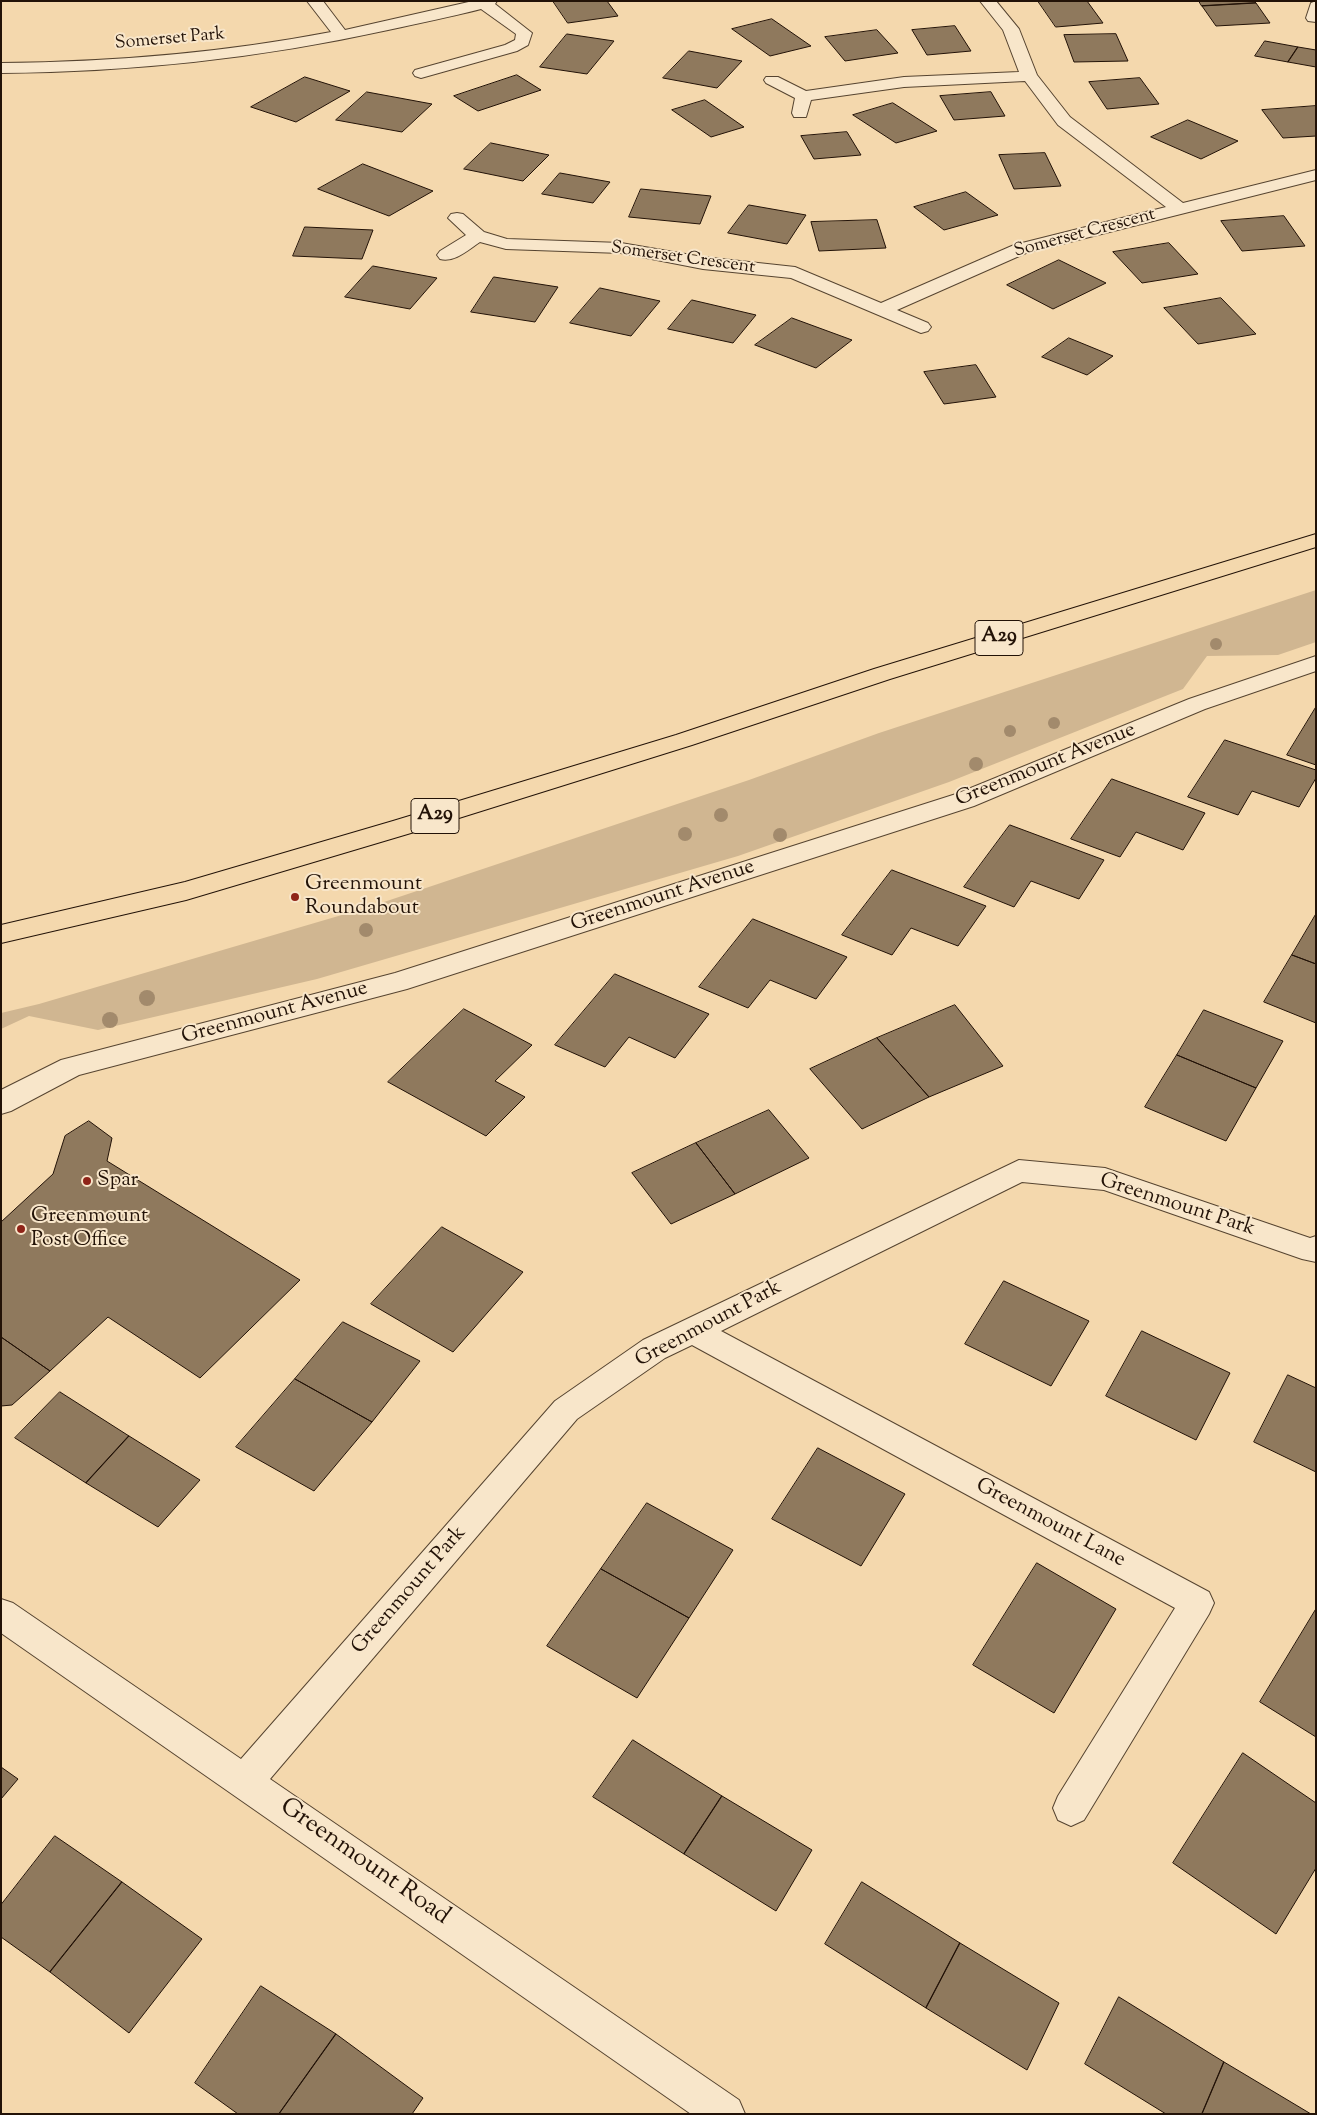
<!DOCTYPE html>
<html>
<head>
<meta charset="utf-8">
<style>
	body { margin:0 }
	#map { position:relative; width:1317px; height:2115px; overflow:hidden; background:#f4d8ad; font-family:"Sorts Mill Goudy",serif }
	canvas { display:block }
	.frame { position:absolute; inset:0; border:2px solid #221207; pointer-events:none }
</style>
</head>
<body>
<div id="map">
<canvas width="1317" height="2115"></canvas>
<div class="frame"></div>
</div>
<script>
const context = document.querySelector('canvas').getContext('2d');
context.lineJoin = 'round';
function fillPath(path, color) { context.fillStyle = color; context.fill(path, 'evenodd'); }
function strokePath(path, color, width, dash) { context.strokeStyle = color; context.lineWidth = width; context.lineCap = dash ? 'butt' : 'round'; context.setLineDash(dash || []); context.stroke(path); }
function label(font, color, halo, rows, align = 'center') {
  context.font = font + ' "Sorts Mill Goudy",serif'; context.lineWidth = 4; context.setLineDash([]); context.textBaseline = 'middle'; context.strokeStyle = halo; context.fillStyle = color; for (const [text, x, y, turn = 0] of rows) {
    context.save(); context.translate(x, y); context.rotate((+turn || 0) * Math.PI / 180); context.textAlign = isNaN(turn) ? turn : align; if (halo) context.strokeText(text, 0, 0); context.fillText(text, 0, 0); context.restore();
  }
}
const green = new Path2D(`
	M1316,590V642L1278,655L1207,656L1183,689L949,782L738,856L317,979L98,1030L29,1016L1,1029V1013L39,1004L369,907L749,780L879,733Z`);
const building = new Path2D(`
	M553,1H607L618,16L568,23Z
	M1038,1H1087L1103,23L1056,27Z
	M1199,1H1254L1256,3L1202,6Z
	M1256,3L1270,23L1216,26L1202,6Z
	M772,19L811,46L770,56L732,29Z
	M955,26L971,51L927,55L912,30Z
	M877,30L898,53L845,61L825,37Z
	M567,34L614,41L587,74L540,67Z
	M1116,34L1128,61L1074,62L1064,35Z
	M1265,41L1298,47L1288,62L1255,56Z
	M1298,47L1316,50V67L1288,62Z
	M689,51L742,61L717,88L663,78Z
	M517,75L541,90L478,111L454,96Z
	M305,77L350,91L296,122L251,107Z
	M1140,78L1159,104L1107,109L1089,82Z
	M367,92L432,104L402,132L336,120Z
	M991,92L1005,116L954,120L940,96Z
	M705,100L744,127L711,137L672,110Z
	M893,103L937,131L896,143L853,115Z
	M1316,106V136L1283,138L1262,110Z
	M1188,120L1238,141L1201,159L1151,137Z
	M847,132L861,155L814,159L801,136Z
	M491,143L549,155L523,181L464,169Z
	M1045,153L1061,186L1014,189L999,155Z
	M363,164L433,191L389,216L318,189Z
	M560,173L610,182L593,203L542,194Z
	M641,189L711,196L700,224L629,217Z
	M966,192L998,215L944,230L914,207Z
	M749,205L806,215L787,244L728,233Z
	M1284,216L1305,246L1242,251L1221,221Z
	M877,220L886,248L819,251L811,222Z
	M305,227L373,230L362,259L293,256Z
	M1169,243L1198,274L1142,283L1113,252Z
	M1059,260L1106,283L1053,309L1007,285Z
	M373,266L437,278L410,309L345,297Z
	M494,277L558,287L535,322L471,312Z
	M600,288L660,301L631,336L570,323Z
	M1221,298L1256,334L1198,344L1164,308Z
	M692,300L756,315L733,343L668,329Z
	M792,318L852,340L816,368L755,345Z
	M1069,338L1113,356L1087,375L1042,357Z
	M976,365L996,397L944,404L924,372Z
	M1316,707V765L1287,755Z
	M1225,740L1316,770V778L1299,807L1252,791L1238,815L1188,797Z
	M1112,779L1205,813L1183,850L1136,832L1120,857L1071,839Z
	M1010,825L1104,860L1079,899L1031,881L1014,907L964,887Z
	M892,870L986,906L958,946L911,928L892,955L842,935Z
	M1316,914V964L1292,955Z
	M753,919L847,957L816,999L770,980L748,1008L699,987Z
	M1292,955L1316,964V1023L1264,1002Z
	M615,974L709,1014L675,1058L629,1037L605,1067L555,1045Z
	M955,1005L1003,1066L929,1097L877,1038Z
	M464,1009L532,1045L495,1081L525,1097L486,1136L388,1082Z
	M1204,1010L1283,1041L1256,1088L1177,1055Z
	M877,1038L929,1097L862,1129L810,1069Z
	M1177,1055L1256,1088L1226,1141L1145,1107Z
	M769,1110L809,1158L735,1194L696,1143Z
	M89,1121L112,1138L107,1161L300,1280L200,1378L108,1317L50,1371L1,1337V1222L53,1174L65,1136Z
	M696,1143L735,1194L671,1224L632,1173Z
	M442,1227L523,1272L453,1352L371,1304Z
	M1004,1281L1089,1321L1051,1386L965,1344Z
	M343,1322L420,1361L372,1422L295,1379Z
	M1142,1331L1230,1373L1196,1440L1106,1396Z
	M1,1337L50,1371L12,1405L1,1406Z
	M1288,1375L1316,1388V1472L1254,1442Z
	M295,1379L372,1422L314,1491L236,1447Z
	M60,1392L129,1436L86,1483L15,1438Z
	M129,1436L200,1480L158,1527L86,1483Z
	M818,1448L905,1494L861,1566L772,1519Z
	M647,1503L733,1550L689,1618L601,1569Z
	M1037,1563L1116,1609L1054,1713L973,1665Z
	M601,1569L689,1618L637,1698L547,1646Z
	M1316,1609V1737L1260,1702Z
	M633,1740L722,1796L684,1854L593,1797Z
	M1243,1753L1316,1803V1868L1276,1934L1173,1863Z
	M1,1767L18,1779L1,1799Z
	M722,1796L812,1850L776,1911L684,1854Z
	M55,1836L122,1882L50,1972L1,1937V1905Z
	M122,1882L202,1939L129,2033L50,1972Z
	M862,1882L960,1943L926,2008L825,1944Z
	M960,1943L1059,2003L1027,2070L926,2008Z
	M261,1986L336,2034L279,2114H238L195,2083Z
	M1119,1997L1224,2062L1202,2114H1166L1085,2064Z
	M336,2034L423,2098L412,2114H279Z
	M1224,2062L1311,2114H1202Z`);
const minor = new Path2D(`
	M307,1H323L345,30L473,1H497L495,4L532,33L528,45L517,51L421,78L415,76L413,73L415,70L505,45L515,40L516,34L481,9C450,17 419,23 388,30C261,58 132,72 1,73V63C112,62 222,53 331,32Z
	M980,1H996L1019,29L1037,75L1070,117L1183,203L1316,170V180L1026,253L897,310L928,323L931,327L928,331L921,333L791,278L703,269L621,253L506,249L480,242C468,250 454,263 440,259L437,255L440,251L466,235L448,218L451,214L457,213L463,214L484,232L507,239L621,243L703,257L795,267L881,303L1014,245L1166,207L1058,125L1025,81L904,87L811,100L806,117H794L792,113L795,98L766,83L764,80L766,77H778L806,91L904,77L1019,72L1003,30Z
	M1316,1V22L1308,21L1306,18L1311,3Z
	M1316,656V671L1205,709L974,806L407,989L79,1075L11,1111L1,1114V1090L61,1060L395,973L956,794L1189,699Z
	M1019,1160L1105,1168L1310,1238L1316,1236V1262L1302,1259L1104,1190L1022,1182L721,1331L1209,1592L1214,1603L1209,1614L1084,1820L1071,1826L1058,1820L1053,1808L1058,1796L1175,1608L692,1345L665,1358L577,1419L270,1779L739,2100L745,2114H691L1,1633V1599L13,1603L241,1759L555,1401L643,1340Z`);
const highway = new Path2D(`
	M1316,534V547L890,679L692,745L411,833L186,900L1,943V925L185,882L393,821L676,735L874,669Z`);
const trees = [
	[1216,644,6],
	[1054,723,6],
	[1010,731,6],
	[976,764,7],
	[721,815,7],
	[685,834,7],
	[780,835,7],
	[366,930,7],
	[147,998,8],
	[110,1020,8]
];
const markers = [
	[295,897,5,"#8f2418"],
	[87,1181,5,"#8f2418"],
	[21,1229,5,"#8f2418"]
];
const farStreetnames = [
	["Somerset Park",170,40,-5],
	["Somerset Crescent",1085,234,-15],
	["Somerset Crescent",683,259,8]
];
const shields = [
	[999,638,48],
	[435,816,48]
];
const shieldNames = [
	["A29",999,638],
	["A29",435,816]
];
const streetNames = [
	["Greenmount Avenue",1046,766,-22],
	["Greenmount Avenue",663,897,-18],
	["Greenmount Avenue",275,1014,-15],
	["Greenmount Park",1177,1206,18],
	["Greenmount Park",709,1325,-28],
	["Greenmount Lane",1050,1524,28],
	["Greenmount Park",410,1591,-49]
];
const poiNames = [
	["Greenmount",305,885],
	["Roundabout",305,909],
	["Spar",97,1181],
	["Greenmount",31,1217],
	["Post Office",31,1241]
];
const nearStreetnames = [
	["Greenmount Road",364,1863,35]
];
fillPath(green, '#d0b691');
fillPath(building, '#8f795d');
strokePath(building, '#221207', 1);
strokePath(minor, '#564430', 2);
strokePath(highway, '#221207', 2);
fillPath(minor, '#f8e6ca');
fillPath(highway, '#f4d8ad');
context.fillStyle = '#a28a6c';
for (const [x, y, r] of trees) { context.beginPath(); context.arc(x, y, r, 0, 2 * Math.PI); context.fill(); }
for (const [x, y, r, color] of markers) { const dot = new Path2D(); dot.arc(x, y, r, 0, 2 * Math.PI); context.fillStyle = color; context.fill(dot); strokePath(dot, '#f8e6ca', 2); }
label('18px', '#221207', '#f8e6ca', farStreetnames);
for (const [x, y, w] of shields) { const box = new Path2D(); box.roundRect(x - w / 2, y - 17.5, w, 35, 4); context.fillStyle = '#f8e6ca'; context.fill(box); strokePath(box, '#221207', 1); }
label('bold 20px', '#221207', null, shieldNames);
label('21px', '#221207', '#f8e6ca', streetNames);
label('21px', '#221207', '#f8e6ca', poiNames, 'left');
label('25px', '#221207', '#f8e6ca', nearStreetnames);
</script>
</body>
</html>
